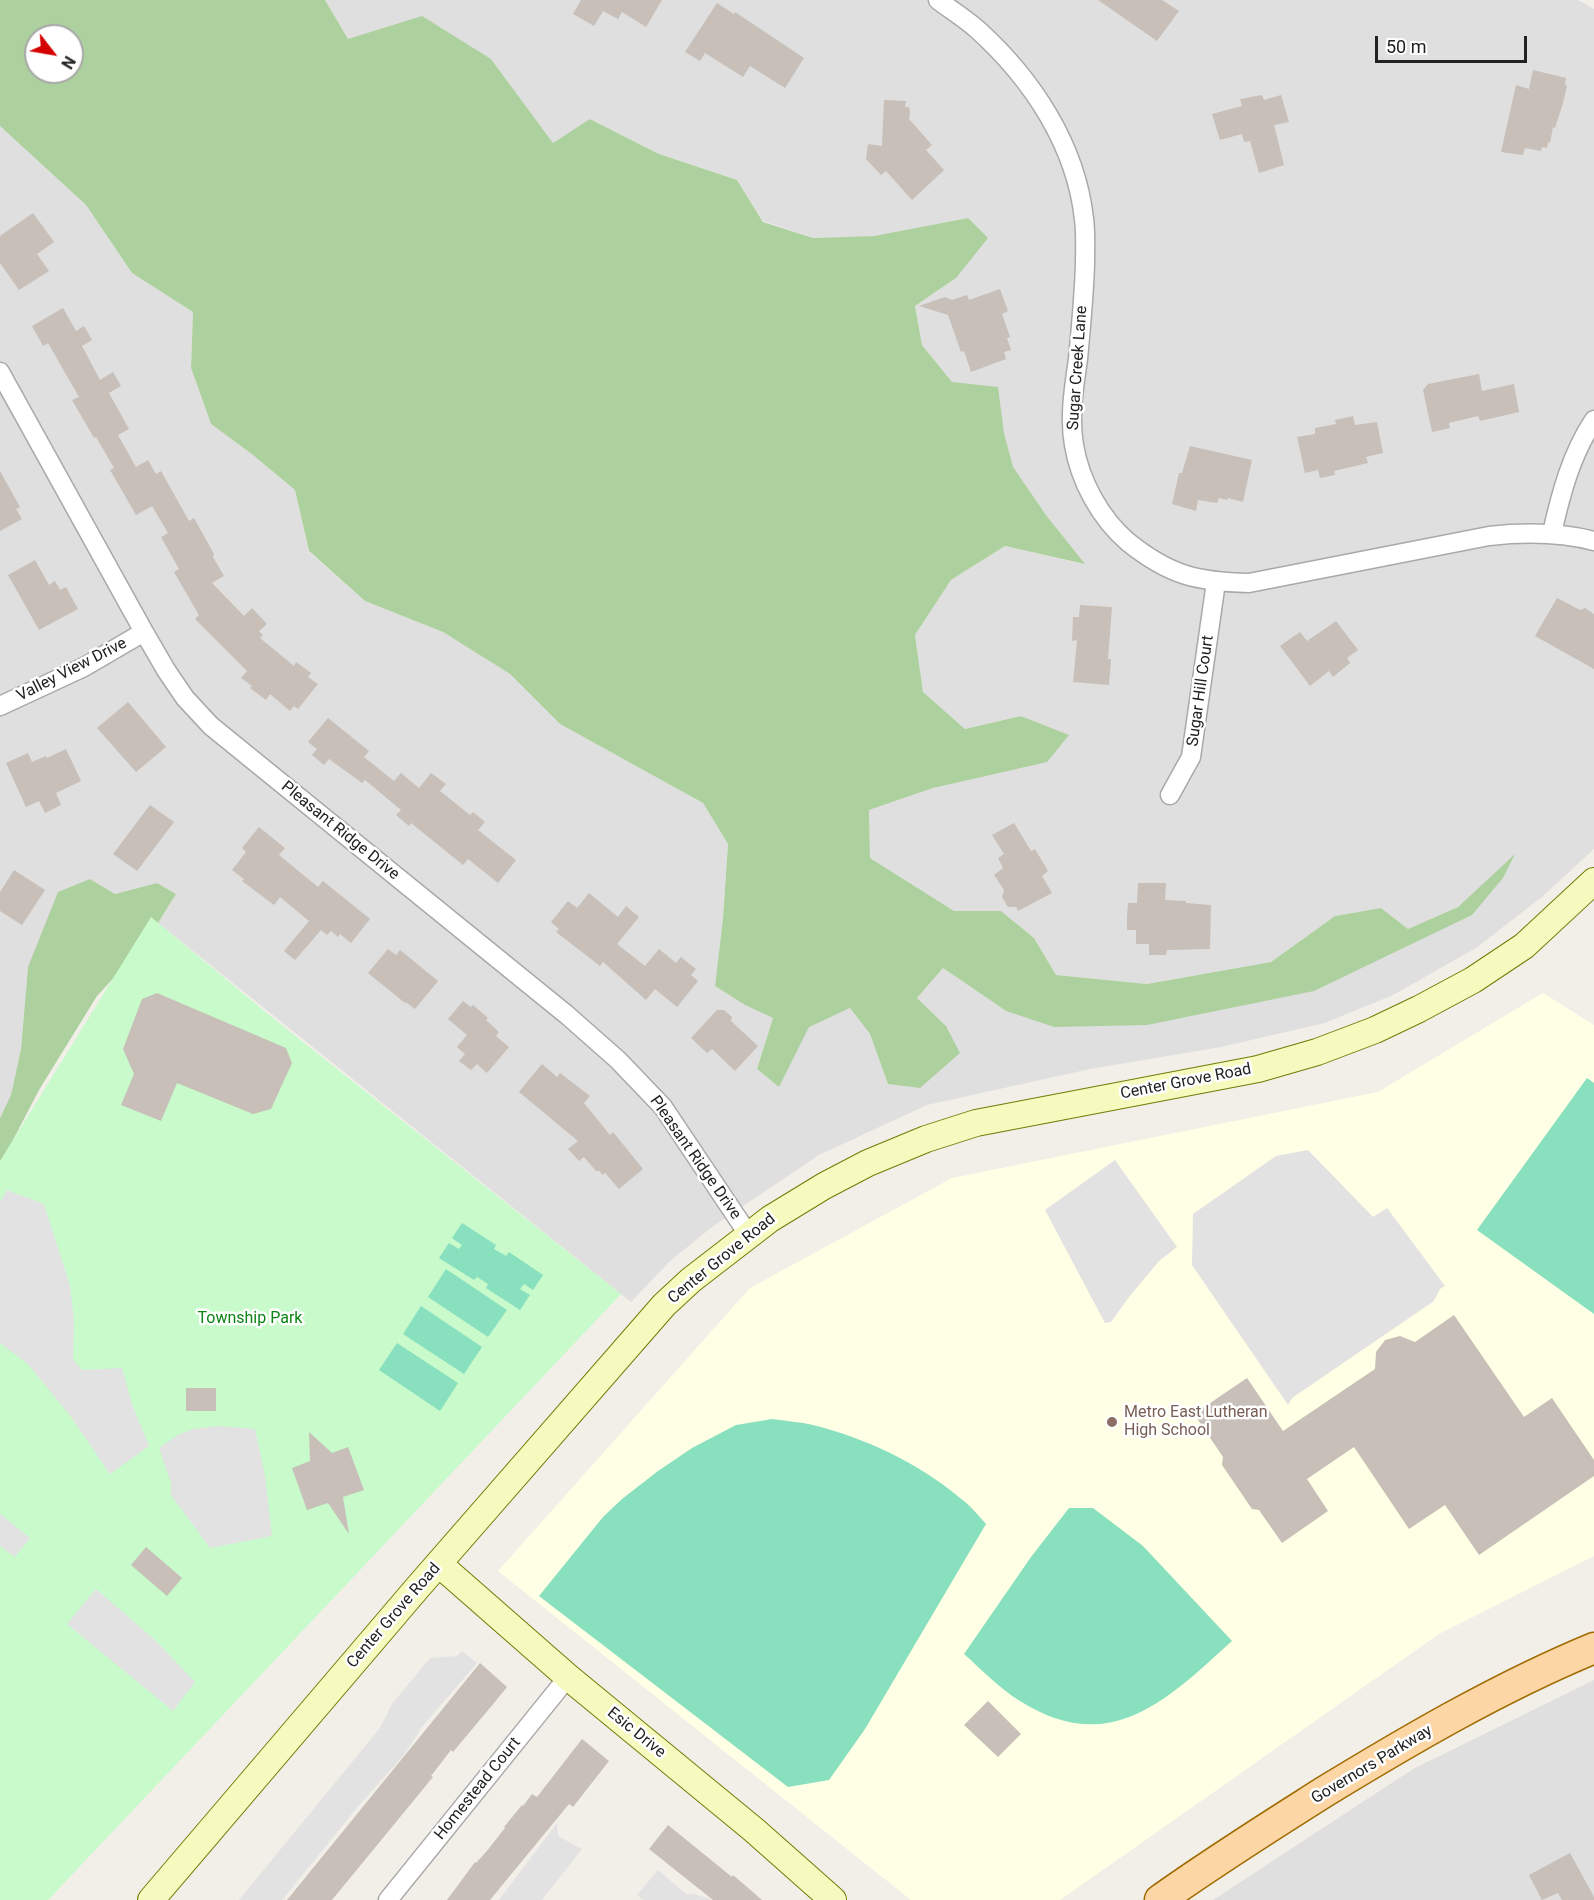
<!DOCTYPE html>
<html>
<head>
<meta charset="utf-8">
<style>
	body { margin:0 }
	#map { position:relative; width:1594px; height:1900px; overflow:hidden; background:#f2efe9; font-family:Roboto,sans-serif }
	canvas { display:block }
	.north { position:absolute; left:24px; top:24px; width:60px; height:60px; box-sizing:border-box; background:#fff; border:2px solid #a7a7a7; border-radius:50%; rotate:121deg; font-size:16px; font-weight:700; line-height:24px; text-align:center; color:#222 }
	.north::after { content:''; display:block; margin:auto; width:21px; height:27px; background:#d40000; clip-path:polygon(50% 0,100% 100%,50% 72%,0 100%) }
	.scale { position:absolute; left:1375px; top:36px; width:152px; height:27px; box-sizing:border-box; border:3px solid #222; border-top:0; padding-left:8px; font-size:18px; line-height:21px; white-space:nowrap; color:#222; -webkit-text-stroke:4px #fff; paint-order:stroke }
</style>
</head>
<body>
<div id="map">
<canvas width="1594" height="1900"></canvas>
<div class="north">N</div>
<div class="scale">50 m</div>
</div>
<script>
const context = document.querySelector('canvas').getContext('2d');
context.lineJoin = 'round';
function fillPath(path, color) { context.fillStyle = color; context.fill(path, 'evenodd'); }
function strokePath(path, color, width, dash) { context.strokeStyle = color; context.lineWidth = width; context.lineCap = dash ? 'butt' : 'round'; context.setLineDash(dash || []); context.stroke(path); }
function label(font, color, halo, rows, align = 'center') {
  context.font = font + ' Roboto,sans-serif'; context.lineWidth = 5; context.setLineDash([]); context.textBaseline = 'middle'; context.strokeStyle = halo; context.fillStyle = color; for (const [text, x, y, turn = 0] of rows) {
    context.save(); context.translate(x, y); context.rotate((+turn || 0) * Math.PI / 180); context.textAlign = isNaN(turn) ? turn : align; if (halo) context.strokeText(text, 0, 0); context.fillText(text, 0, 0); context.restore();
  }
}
const residential = new Path2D(`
	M325,0H1578L1594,9V849L1543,896L1476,948L1393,995L1325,1023L1221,1047L1090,1069L927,1105L819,1155L712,1227L669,1262L631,1302L158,923L176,894L157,883L115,894L90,879L28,967L21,1049L11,1095L0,1118V126L86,205L132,273L193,312L191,368L211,424L253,455L295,490L309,552L365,601L443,632L510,674L560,724L703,803L728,844L723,918L715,986L745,1005L773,1018L757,1069L778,1086L809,1026L850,1008L870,1034L888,1084L946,1026L917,998L943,968L1006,1011L1054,1027L1472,915L1514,856L1458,907L1408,929L1381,908L1335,916L1271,962L1147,984L1056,975L1034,938L1001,911H954L870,858L869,810L933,788L1068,735L1021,716L965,729L923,692L915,635L951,580L1005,546L1084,564L1046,515L1012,467L1004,433L952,382L922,345L915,306L956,278L968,218L874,236L813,238L763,221L737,180L659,154L591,119L553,143L491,59L348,39Z
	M1594,1680V1900H1213L1413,1769Z`);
const education = new Path2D(`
	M1543,993L1594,1025V1556L1439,1634L1060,1900H911L498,1571L750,1288L952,1178L1378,1092Z`);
const forest = new Path2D(`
	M0,0H325L348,39L422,16L491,59L553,143L590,119L659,154L737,180L763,222L813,238L874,236L968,218L988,238L956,278L915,306L922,345L952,382L998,387L1004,433L1013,467L1046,515L1085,564L1005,546L951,580L915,635L923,692L965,729L1021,716L1069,735L1047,762L933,788L869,810L870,858L954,911H1001L1034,938L1056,975L1147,984L1271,962L1335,916L1381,908L1408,929L1458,907L1515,854L1503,878L1472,915L1314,991L1147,1025L1054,1027L1006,1011L943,968L917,998L946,1026L960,1053L920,1088L888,1084L870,1034L850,1008L809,1027L779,1087L757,1069L773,1018L745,1005L715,986L723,918L728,844L703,803L560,724L510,674L443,632L365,601L309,551L295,490L253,455L211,424L191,368L193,312L132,273L86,205L0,126ZM36,36H72V72H36Z
	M90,879L115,894L157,883L176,894L145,944L97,996L39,1090L0,1165V1118L11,1095L21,1049L28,967L58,892Z`);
const park = new Path2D(`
	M151,917L274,1019L621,1294L48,1900H0V1161Z`);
const pitch = new Path2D(`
	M1587,1078L1594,1083V1314L1477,1230Z
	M462,1223L496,1245L494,1249L506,1256L509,1252L543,1275L533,1290L524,1284L520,1289L530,1295L520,1310L486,1288L488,1284L477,1277L474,1280L439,1258L449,1243L459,1249L462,1245L452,1238Z
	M446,1269L507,1310L488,1337L428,1297Z
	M421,1306L482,1347L464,1374L403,1334Z
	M397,1343L458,1383L440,1411L379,1370Z
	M772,1419C786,1421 800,1422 813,1425C865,1438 919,1463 960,1498C970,1505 978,1515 986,1524L865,1729L829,1780L788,1787L539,1596L603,1517L622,1499L658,1471L692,1448L736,1425Z
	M1069,1508H1093L1143,1546L1232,1641C1167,1700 1110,1758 1020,1701C1000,1689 982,1670 964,1654L1031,1557Z`);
const parking = new Path2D(`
	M1308,1150L1373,1217L1387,1208L1445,1286L1440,1289L1434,1301L1292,1398L1288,1405L1192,1265L1193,1214L1276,1156Z
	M1115,1160L1177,1247L1159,1261L1129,1297L1111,1322L1105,1323L1045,1210Z
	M7,1190L44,1204L70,1286L74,1319L73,1359L82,1370L122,1368L132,1404L149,1446L110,1474L71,1417L28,1364L0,1343V1202Z
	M217,1426L255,1429L265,1476L272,1536L210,1548L171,1495V1483L159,1448L178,1435L193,1429Z
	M0,1514L30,1538L15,1557L0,1546Z
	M96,1589L155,1640L195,1682L173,1711L67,1624Z
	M462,1651L477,1663L421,1728L405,1754L360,1804L282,1900H239L380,1728L392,1704L430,1658L457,1656Z
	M557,1823L558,1836L582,1849L542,1900H499Z
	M658,1870L686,1894H694L710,1899V1900H643L637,1895Z`);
const building = new Path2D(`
	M581,0H662L646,27L622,12L618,19L603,11L594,26L573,14Z
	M1098,0H1162L1179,11L1157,41Z
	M717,3L734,14L735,12L804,58L785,88L750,66L743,77L705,53L700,61L685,52Z
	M1533,70L1566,78L1565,85L1567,86L1563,103L1555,128L1553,127L1550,143L1548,142L1547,148L1542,147L1541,151L1525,148L1523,155L1501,152L1516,85L1529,89Z
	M1262,95L1264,100L1281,95L1289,122L1274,125L1284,165L1259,173L1250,141L1244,142L1242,134L1220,140L1212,114L1242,106L1240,99Z
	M884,100L906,101L905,107H909L910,112L909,119L932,145L926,150L944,170L912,200L886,171L881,175L866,159L868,144L882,146Z
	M33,213L54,242L37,254L49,271L19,290L0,263V236Z
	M1000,289L1008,311L1002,314L1010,337L1007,338L1011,350L1004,352L1006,359L971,372L964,351L961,352L948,315L919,306L945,297L952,300L967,295L969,300Z
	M63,308L76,331L84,326L92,340L82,346L100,380L113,372L121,386L109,393L129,429L118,435L136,467L148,460L156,474L161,471L189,521L194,518L214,554L213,557L224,576L212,583L244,616L252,608L267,624L259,631L263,635L260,638L294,666L296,662L311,673L308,677L318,684L298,709L294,706L290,711L270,694L266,700L250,688L252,686L241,678L247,671L195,619L199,615L174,572L179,569L161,537L168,533L152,506L136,515L110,470L114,468L96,437L94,438L72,400L79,397L48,343L43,346L32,326Z
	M1479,374L1482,391L1514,384L1519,412L1480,421L1478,416L1449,423L1450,428L1432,432L1423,390L1428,384Z
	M1353,416L1355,425L1377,422L1383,453L1366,457L1368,463L1334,471L1335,475L1320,478L1318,470L1305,473L1297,437L1315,434V428L1336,424L1335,420Z
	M1190,446L1252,460L1243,502L1228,498L1227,500L1219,498L1217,503L1198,500L1196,511L1172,504L1179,473H1182Z
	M0,471L20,507L16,509L22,519L0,531Z
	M35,560L49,585L55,581L60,590L66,587L78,609L39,630L8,575Z
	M1557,598L1580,610L1585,608L1594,614V669L1535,636Z
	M1080,605L1112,607L1108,659H1111L1109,685L1073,682L1077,640L1072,641L1073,617H1079Z
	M1336,621L1358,650L1347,658L1350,663L1333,677L1329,671L1310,686L1280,646L1300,632L1307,641Z
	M128,702L166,747L136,772L97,728Z
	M328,718L369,751L364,757L394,781L401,773L419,788L431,773L446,784L440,791L470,815L473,812L485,822L478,830L516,860L498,883L468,859L463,865L411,823L409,826L396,815L401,810L365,780L362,783L329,759L324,765L312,755L317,749L308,742Z
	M66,749L81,781L56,793L61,805L45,813L39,801L26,807L6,763L28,753L32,762L46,756L47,758Z
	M150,805L174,822L137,871L113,854Z
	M1014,823L1031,851L1035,849L1048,871L1042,876L1052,893L1018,911L1016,907H1008L1002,897L1004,890L994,875L1003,868L998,858L1004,854L992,835Z
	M259,827L285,848L279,855L318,887L323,881L370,919L351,943L340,934L338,937L331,931L327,935L321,930L295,960L284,951L309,921L280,897L274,905L242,881L244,879L232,870L246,852L242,848Z
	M14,870L45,890L22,925L0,911V892Z
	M1138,883H1166L1165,900L1186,901V903L1211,905L1210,949L1167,950L1166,955H1149V944H1136V930H1127V917L1128,903H1137Z
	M589,893L618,917L626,906L639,917L617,944L645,966L659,949L676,963L681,957L696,969L691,975L698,981L677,1007L655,989L646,1000L603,962L600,966L556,932L559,929L551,922L568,901L577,908Z
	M388,949L396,955L400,950L438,981L415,1009L406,1002L405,1003L368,973Z
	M157,993L286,1048L292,1063L271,1109L253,1114L177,1083L161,1121L121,1105L134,1074L123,1049L142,999Z
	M463,1001L471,1007L473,1005L488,1018L486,1020L499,1032L496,1036L509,1047L487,1073L477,1064L471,1070L459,1061L465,1054L457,1047L467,1035L448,1019Z
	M717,1010H724L732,1017L731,1021L758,1046L735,1071L712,1049L707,1053L691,1038Z
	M542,1064L557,1077L560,1073L590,1096L584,1103L610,1135L613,1132L643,1169L619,1189L605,1173L602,1175L600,1171H596L584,1157L579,1161L568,1149L578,1141L519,1092Z
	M1454,1315L1524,1417L1552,1398L1594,1460V1476L1479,1555L1445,1505L1409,1529L1354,1447L1307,1479L1328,1511L1282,1543L1259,1510L1252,1509L1222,1465L1223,1457L1194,1414L1247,1378L1283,1431L1375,1369L1376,1352L1385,1340L1400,1336L1415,1342Z
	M186,1388H216V1411H186Z
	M309,1432L332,1453L348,1447L364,1490L343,1497L349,1534L328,1503L307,1510L292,1468L310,1461Z
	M146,1547L182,1578L167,1596L131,1565Z
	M480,1663L507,1687L494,1703L453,1752L451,1750L431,1776L433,1777L332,1900H287Z
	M988,1701L1021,1734L998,1757L964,1725Z
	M582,1739L609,1761L573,1807L569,1804L490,1900H447L475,1862L476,1863L486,1852L505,1828L504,1827L522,1805L523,1806L532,1794L537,1797Z
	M668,1825L732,1877L733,1875L762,1900H713L649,1849Z
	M1570,1853L1594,1897V1900H1562L1558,1893L1542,1900L1529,1875Z`);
const street = new Path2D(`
	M938,0C951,10 966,19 978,30C1032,79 1076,145 1084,219C1086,234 1085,250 1085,264C1084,296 1081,327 1078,359C1074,387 1069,417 1074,445C1080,481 1100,518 1128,542C1169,575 1197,582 1249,583L1489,536C1525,532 1559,532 1594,541
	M0,372L144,632L166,670L185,698L211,726L567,1015L618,1060L663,1107L748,1234
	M1552,533C1561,493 1571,455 1594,420
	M0,706L84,667L144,632
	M1170,795L1191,757L1216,582
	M388,1900L568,1677`);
const secondary = new Path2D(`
	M439,1564L568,1677L754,1830L833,1900
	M151,1900L418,1587L664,1305L691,1280L770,1219L824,1186L868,1163L926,1139L976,1123L1258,1069L1317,1052L1375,1030L1419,1009L1473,980L1524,946L1594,881`);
const primary = new Path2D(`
	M1160,1900C1213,1862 1269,1827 1324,1792C1411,1739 1500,1687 1594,1648`);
const markers = [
	[1112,1422,6,"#8d6e63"]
];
const streetNames = [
	["Sugar Creek Lane",1078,368,-86],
	["Valley View Drive",72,670,-27],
	["Sugar Hill Court",1201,691,-82],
	["Pleasant Ridge Drive",340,831,39],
	["Center Grove Road",1186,1082,-11],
	["Pleasant Ridge Drive",695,1158,55],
	["Center Grove Road",722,1259,-39],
	["Center Grove Road",394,1616,-49],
	["Esic Drive",636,1733,39],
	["Governors Parkway",1372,1765,-31],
	["Homestead Court",478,1789,-51]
];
const parkNames = [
	["Township Park",250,1319]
];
const educationNames = [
	["Metro East Lutheran",1124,1413],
	["High School",1124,1431]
];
fillPath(residential, '#e0dfdf');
fillPath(education, '#ffffe5');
fillPath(forest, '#add19e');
fillPath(park, '#c8facc');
fillPath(pitch, '#88e0be');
fillPath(parking, '#e2e2e2');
fillPath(building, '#c7bfb8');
strokePath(street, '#a9a9a9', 21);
strokePath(secondary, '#707d05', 28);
strokePath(primary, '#a06b00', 33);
strokePath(street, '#fff', 18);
strokePath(secondary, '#f7fabf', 26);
strokePath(primary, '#fcd6a4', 30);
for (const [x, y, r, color] of markers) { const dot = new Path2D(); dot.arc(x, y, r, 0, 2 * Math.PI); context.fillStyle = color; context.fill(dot); strokePath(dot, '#fff', 2); }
label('16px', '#222', '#fff', streetNames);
label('16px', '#0c8416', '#fff', parkNames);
label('16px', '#785e54', '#fff', educationNames, 'left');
</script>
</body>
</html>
